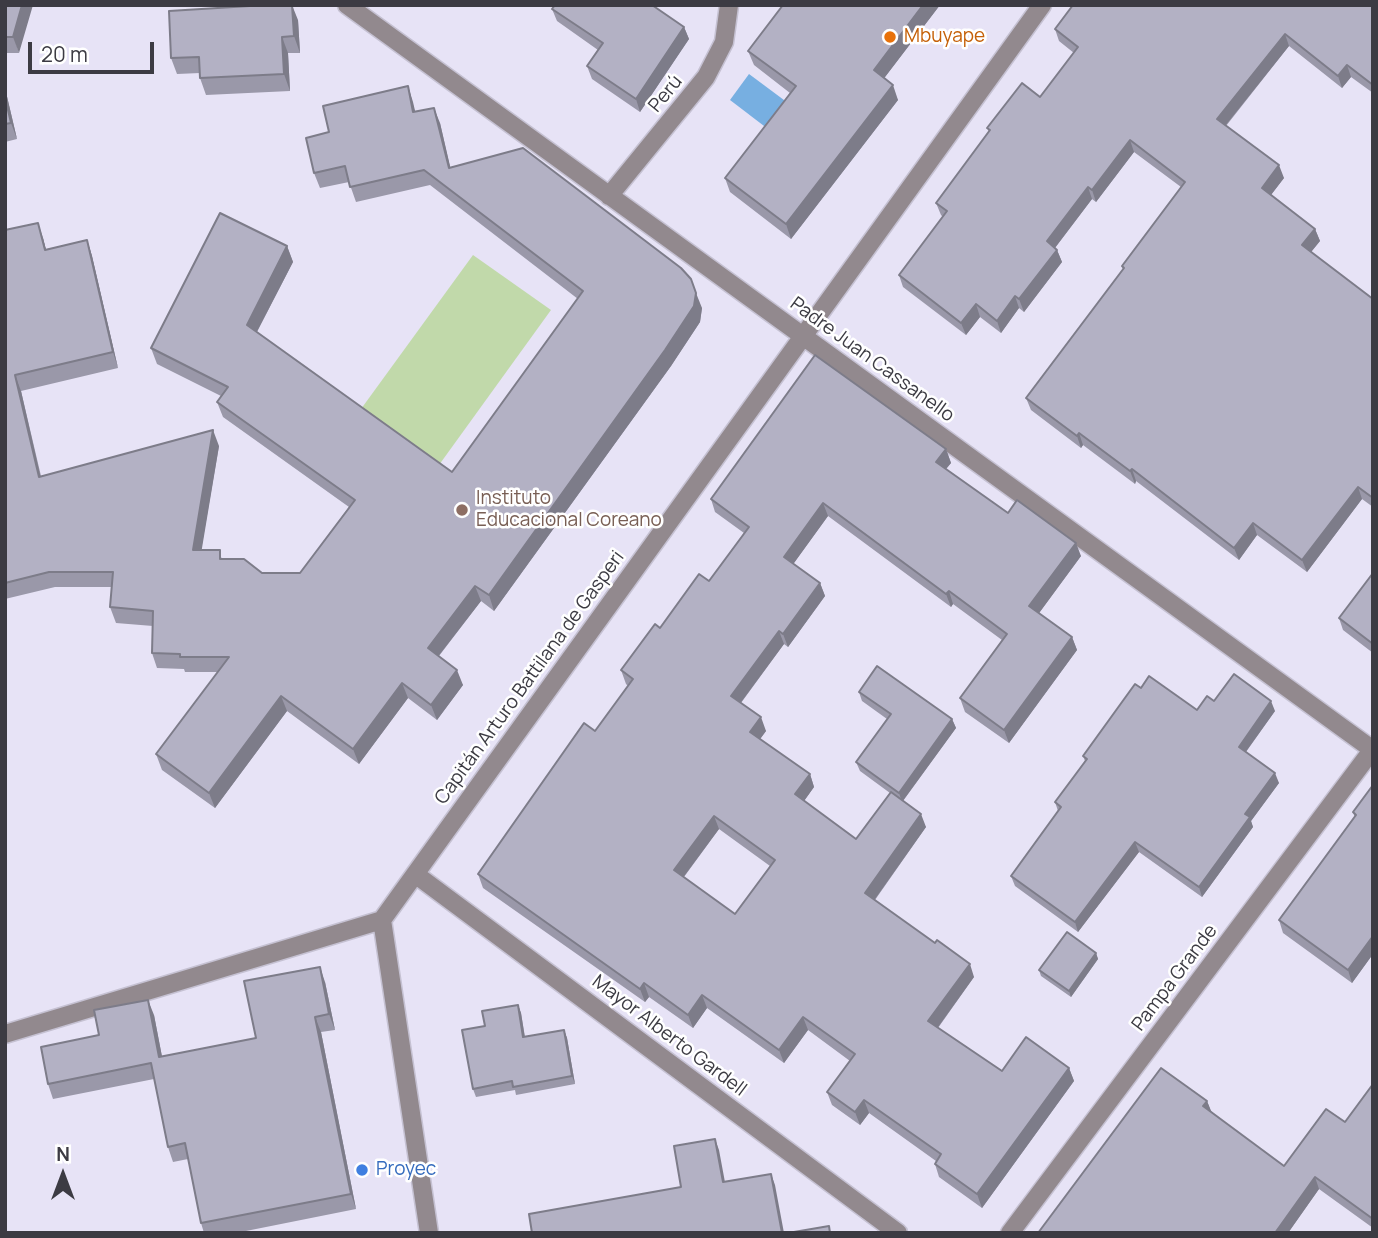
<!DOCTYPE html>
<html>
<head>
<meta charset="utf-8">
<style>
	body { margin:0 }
	#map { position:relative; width:1378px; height:1238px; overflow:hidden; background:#e7e3f6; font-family:Manrope,sans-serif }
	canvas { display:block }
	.frame { position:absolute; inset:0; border:7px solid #3c3b43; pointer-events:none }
	.north { position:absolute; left:28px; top:1140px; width:70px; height:70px; -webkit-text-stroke:5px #fff; paint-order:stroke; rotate:0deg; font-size:19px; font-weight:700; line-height:28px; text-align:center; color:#3c3b43 }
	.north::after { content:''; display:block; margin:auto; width:24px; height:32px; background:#3c3b43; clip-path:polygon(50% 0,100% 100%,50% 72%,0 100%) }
	.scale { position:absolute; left:28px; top:42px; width:126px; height:32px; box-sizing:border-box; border:4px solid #3c3b43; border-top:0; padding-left:9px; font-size:21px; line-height:24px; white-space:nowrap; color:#3c3b43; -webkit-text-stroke:5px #fff; paint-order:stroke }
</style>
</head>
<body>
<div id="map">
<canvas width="1378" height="1238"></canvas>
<div class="frame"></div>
<div class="north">N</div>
<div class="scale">20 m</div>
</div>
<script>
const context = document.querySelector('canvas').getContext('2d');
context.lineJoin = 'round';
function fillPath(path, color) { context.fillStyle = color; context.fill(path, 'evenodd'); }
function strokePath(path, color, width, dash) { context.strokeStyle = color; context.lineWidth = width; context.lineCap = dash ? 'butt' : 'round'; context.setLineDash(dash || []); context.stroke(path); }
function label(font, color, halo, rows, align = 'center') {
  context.font = font + ' Manrope,sans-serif'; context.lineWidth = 5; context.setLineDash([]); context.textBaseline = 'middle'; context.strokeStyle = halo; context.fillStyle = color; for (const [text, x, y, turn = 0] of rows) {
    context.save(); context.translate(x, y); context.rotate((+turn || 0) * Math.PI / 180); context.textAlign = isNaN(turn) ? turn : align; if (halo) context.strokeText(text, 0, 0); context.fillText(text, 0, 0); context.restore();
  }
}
const green = new Path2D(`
	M473,255L551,310L439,465L361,409Z`);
const water = new Path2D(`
	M749,74L788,103L768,129L730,100Z`);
const minor = new Path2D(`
	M347,5L1373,750
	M609,196L706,77L724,42L729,5
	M415,874L898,1233
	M382,920L429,1233
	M5,1034L382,920L1042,5
	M1010,1233L1373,749`);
const wall = new Path2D(`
	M5,5L19,53H5Z
	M783,5H940L884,78L898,100L791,239L730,192L725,178L790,93L754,65L748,51Z
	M1373,5V93L1351,77L1342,88L1289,46L1226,126L1284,178L1271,195L1315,229L1320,241L1311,252L1373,299V507L1362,499L1307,572L1257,535L1239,560L1136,481L1135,484L1083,445L1081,448L1031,410L1026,398L1123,270L1122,266L1181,187L1134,152L1096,202L1092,199L1055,248L1057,250L1062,262L1024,312L1019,308L1001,333L980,317L966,335L903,287L899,275L943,217L941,215L936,203L989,132L987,128L1040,97L1074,53L1059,41L1055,29Z
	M552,9L684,27L689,39L640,112L592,79L587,66L598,50L557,21Z
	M298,20L300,53H288L290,91L206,95L200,78V73L177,74L171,58Z
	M408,86L415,112L440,123L450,167L702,308L700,322L671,366L494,611L481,601L439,656L463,685L437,720L408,698L359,764L287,711L215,808L162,770L156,754L218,672H185L184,669L157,668L152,653L153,626L116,623L110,607L112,587H55L5,599V230L43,238L46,250L87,240L92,256L118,368L21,391L41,476L219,446L201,550L262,573H300L349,507L223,417L217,402L221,396L157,364L151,348L287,246L293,262L257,332L452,472L578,299L430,185L356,202L349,182L320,188L314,173L329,132Z
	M5,88L17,139L5,142Z
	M946,449L951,463L946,469L1008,513L1081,556L1039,613L1072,637L1077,650L1009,743L965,712L960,698L1002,640L953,604L951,607L828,516L793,564L820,583L825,596L788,647L784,644L741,703L766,731L760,739L810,774L814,787L804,801L856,839L890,793L860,771L856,762L887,719L862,701L859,692L952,719L956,728L903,801L926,827L875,900L974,977L938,1028L1002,1071L1069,1068L1074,1081L982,1208L939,1177L935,1164L936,1161L869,1113L860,1125L832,1105L827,1092L850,1061L808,1030L784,1063L707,1008L693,1028L649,997L645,1002L483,888L478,874L595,731L628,686L626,684L621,670L660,628L709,581L744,533L715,512L711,499ZM719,829L770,866L735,914L684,877Z
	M1373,573V653L1343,630L1339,618Z
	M1141,688L1197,710L1214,701L1275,711L1246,752L1279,783L1251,821L1253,827L1202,897L1139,852L1078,932L1015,886L1011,876L1058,811L1055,802L1085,761L1083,756Z
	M1373,785V954L1352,983L1283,933L1279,920L1355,818L1353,812Z
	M1096,953L1098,959L1071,997L1041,976L1039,970Z
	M325,982L335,1030L321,1032L356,1209L236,1233H204L201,1223L188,1159L173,1162L168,1147L154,1079L53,1099L48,1084L99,1035L154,1015L162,1057L256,1038Z
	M518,1005L521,1013L525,1037L564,1030L567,1038L575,1084L516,1095L515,1090L476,1097L473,1089L485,1026Z
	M1373,1084V1228L1319,1189L1288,1233H1038L1207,1101L1211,1112L1284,1166L1345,1122Z`);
const shadedWall = new Path2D(`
	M22,5H33L19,53L13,37Z
	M292,5L298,20L300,53L294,36Z
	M923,5H940L879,85L874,70Z
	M684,27L689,39L640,112L636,99Z
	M1285,34L1289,46L1221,131L1217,119Z
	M282,37L288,53L290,91L284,74Z
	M1347,65L1351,77L1342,88L1338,76Z
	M893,85L898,100L791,239L786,224Z
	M408,86L413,102L419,128L413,112Z
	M5,88L17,139L11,123L5,97Z
	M434,108L440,123L454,183L449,168Z
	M1130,140L1134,152L1096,202L1092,190Z
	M1279,165L1284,178L1267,200L1262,188Z
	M1088,187L1092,199L1051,253L1047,241Z
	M38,223L43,238L50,265L45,250Z
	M1315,229L1320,241L1307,257L1302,245Z
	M87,240L92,256L118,368L113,352Z
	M287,246L293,262L252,341L247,325Z
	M1057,250L1062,262L1024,312L1019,299Z
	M696,293L702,308L700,322L671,366L494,611L489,595Z
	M1015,296L1019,308L1001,333L997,321Z
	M976,304L980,317L966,335L961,323Z
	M15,375L21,391L44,492L39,477Z
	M213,430L219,446L199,566L193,550Z
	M1079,433L1083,445L1081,448L1077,436Z
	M946,449L951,463L941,475L936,462Z
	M1132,469L1136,481L1135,484L1130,471Z
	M1358,487L1362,499L1307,572L1302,560Z
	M823,503L828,516L789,570L784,557Z
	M1253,523L1257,535L1239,560L1234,548Z
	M1076,543L1081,556L1034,620L1029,606Z
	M820,583L825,596L788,647L783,634Z
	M475,586L481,601L433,663L428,648Z
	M949,591L953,604L951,607L946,594Z
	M779,631L784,644L736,709L731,696Z
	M1072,637L1077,650L1009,743L1004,730Z
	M457,670L463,685L437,720L431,705Z
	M402,683L408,698L359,764L353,749Z
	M281,696L287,711L215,808L209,793Z
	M1271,701L1275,711L1242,757L1239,747Z
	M761,717L766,731L755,746L750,732Z
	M952,719L956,728L902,802L899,793Z
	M1275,773L1279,783L1251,821L1253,827L1202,897L1199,887L1245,814Z
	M810,774L814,787L799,808L795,794Z
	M921,814L926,827L870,906L865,893Z
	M714,816L719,829L679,883L674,870Z
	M1135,842L1139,852L1078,932L1075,922Z
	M1373,936V954L1352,983L1348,970Z
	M1096,953L1098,959L1071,997L1069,991Z
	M970,964L974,977L933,1034L928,1021Z
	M320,967L325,982L335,1030L329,1014Z
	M644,983L649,997L645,1002L640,989Z
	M702,995L707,1008L693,1028L688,1015Z
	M148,1000L154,1015L165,1072L159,1057Z
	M518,1005L521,1013L526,1045L523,1037Z
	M315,1017L321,1032L356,1209L351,1194Z
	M803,1017L808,1030L784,1063L779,1050Z
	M564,1030L567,1038L575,1084L572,1076Z
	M1069,1068L1074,1081L982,1208L977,1194Z
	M864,1100L869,1113L860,1125L855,1112Z
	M1207,1101L1212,1113L1203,1106Z
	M715,1139L719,1150L727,1193L723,1182Z
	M771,1174L775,1185L784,1233H782Z
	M1315,1177L1319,1189L1288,1233H1275Z`);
const building = new Path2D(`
	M5,5H22L13,37H5Z
	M266,5H292L294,36L282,37L284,74L200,78L199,57L171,58L169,11Z
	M555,5H652L684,27L636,99L587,66L603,43L552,9Z
	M783,5H923L874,70L893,85L786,224L725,178L796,86L748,51Z
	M1073,5H1373V85L1347,65L1338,76L1285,34L1217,119L1279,165L1262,188L1315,229L1302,245L1373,299V498L1358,487L1302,560L1253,523L1234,548L1132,469L1130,471L1079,433L1077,436L1026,398L1124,268L1122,266L1185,182L1130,140L1092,190L1088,187L1047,241L1057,250L1019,299L1015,296L997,321L976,304L961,323L899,275L947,211L936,203L990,130L987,128L1022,83L1040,97L1078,47L1055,29Z
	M408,86L413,112L434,108L449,168L523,148L681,268L691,279L696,293L694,306L665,350L489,595L475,586L428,648L457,670L431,705L402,683L353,749L281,696L209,793L156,754L229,657H180V654L152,653L153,611L110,607L113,572H49L5,583V230L38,223L45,250L87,240L113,352L15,375L39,477L213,430L193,550H220V559H244L262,573H300L355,500L217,402L228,387L151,348L220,213L287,246L247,325L452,472L583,291L424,170L350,187L345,166L314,173L306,138L329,132L323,106Z
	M5,97L11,123L5,124Z
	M815,355L946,449L936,462L1008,513L1017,500L1076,543L1029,606L1072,637L1004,730L960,698L1007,634L949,591L946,594L823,503L784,557L820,583L783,634L779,631L731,696L761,717L750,732L810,774L795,794L856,839L891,792L921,814L865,893L935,943L937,940L970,964L928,1021L1002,1071L1026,1037L1069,1068L977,1194L935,1164L941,1154L864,1100L855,1112L827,1092L855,1054L803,1017L779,1050L702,995L688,1015L644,983L640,989L478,874L584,723L595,731L633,679L621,670L655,624L660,628L699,574L709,581L749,527L711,499ZM714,816L775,860L735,914L674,870Z
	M1373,573V644L1339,618Z
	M877,666L952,719L899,793L856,762L891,714L859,692Z
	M1234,674L1271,701L1239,747L1275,773L1245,814L1250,817L1199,887L1135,842L1075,922L1011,876L1061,807L1055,802L1087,759L1083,756L1135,684L1141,688L1149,676L1197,710L1207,696L1214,701Z
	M1373,785V936L1348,970L1279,920L1356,815L1353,812Z
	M1067,932L1096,953L1069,991L1039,970Z
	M320,967L329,1014L315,1017L351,1194L201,1223L185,1143L168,1147L151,1063L48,1084L41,1047L99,1035L94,1010L148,1000L159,1057L256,1038L244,981Z
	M518,1005L523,1037L564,1030L572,1076L513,1087L512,1081L473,1089L462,1030L485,1026L482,1011Z
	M1161,1068L1207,1101L1203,1106L1284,1166L1326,1109L1345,1122L1373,1084V1219L1315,1177L1275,1233H1038Z
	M715,1139L723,1182L771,1174L782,1233H532L529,1214L681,1187L674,1146Z
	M829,1226L830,1233H788Z`);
const markers = [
	[890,37,7,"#e8710a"],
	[462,510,7,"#8d6e63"],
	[362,1170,7,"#3f7fe0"]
];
const foodNames = [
	["Mbuyape",904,37]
];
const streetNames = [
	["Perú",666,94,-51],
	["Padre Juan Cassanello",872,360,36],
	["Capitán Arturo Battilana de Gasperi",530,678,-54],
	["Pampa Grande",1175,978,-53],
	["Mayor Alberto Gardell",669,1036,37]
];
const educationNames = [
	["Instituto",476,499],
	["Educacional Coreano",476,521]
];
const shopNames = [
	["Proyec",376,1170]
];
fillPath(green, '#c1d9aa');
fillPath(water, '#77afe1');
strokePath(minor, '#c5c1d2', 21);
strokePath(minor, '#92898e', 18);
fillPath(wall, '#9a98a9');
fillPath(shadedWall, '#7d7c89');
fillPath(building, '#b3b1c4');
strokePath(building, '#7d7c89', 2);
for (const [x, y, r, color] of markers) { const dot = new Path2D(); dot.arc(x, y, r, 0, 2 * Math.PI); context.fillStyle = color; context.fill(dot); strokePath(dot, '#fff', 2.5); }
label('19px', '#c56008', '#fff', foodNames, 'left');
label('19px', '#3c3b43', '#fff', streetNames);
label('19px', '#785e54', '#fff', educationNames, 'left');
label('19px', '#366cbe', '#fff', shopNames, 'left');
</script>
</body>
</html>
